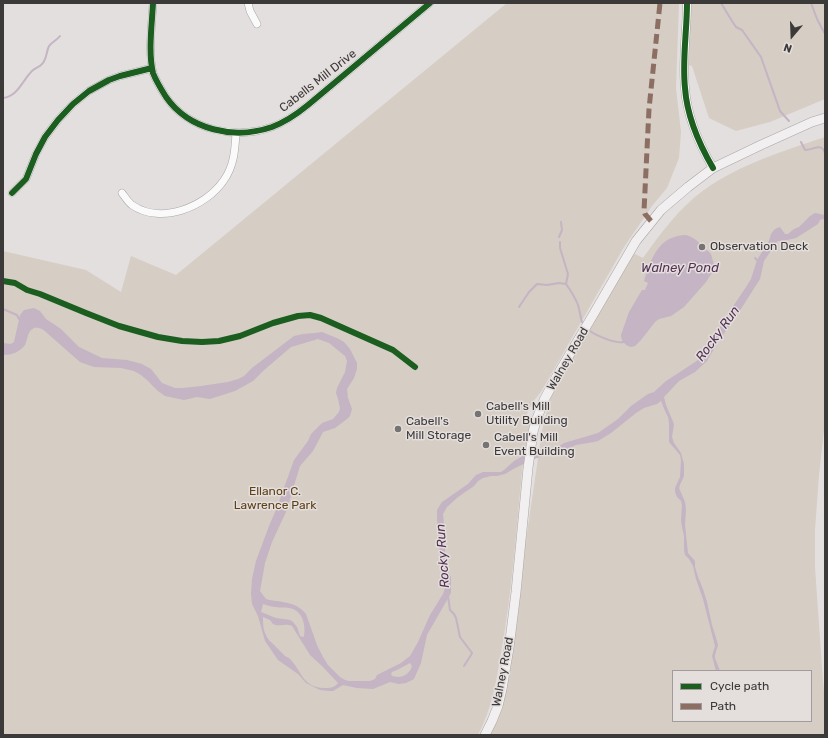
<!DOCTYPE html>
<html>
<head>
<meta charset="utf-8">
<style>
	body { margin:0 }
	#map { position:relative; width:828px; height:738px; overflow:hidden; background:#e3dfde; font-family:Rubik,sans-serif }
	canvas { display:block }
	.frame { position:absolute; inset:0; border:4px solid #3c3a39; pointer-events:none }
	.legend { position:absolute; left:672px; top:670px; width:140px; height:52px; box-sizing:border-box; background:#e4dedd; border:1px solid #a19c9b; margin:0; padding:5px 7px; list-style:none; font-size:12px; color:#3c3a39 }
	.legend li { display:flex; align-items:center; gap:8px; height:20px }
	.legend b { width:20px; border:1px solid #a19c9b }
	.north { position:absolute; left:772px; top:16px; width:40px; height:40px; -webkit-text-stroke:3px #e4dedd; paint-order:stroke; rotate:199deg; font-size:11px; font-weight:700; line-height:16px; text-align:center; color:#3c3a39 }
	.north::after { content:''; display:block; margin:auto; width:14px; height:18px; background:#3c3a39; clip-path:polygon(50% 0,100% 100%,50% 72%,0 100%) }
</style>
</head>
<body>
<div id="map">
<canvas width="828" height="738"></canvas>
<div class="frame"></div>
<ul class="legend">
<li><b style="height:5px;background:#1b5e20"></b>Cycle path</li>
<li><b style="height:5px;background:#8d6e63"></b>Path</li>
</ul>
<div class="north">N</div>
</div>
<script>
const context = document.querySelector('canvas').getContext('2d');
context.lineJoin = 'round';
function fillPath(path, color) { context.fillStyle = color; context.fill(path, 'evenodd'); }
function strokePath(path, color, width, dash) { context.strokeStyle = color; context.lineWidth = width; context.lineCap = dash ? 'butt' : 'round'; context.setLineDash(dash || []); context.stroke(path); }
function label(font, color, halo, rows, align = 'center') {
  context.font = font + ' Rubik,sans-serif'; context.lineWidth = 3; context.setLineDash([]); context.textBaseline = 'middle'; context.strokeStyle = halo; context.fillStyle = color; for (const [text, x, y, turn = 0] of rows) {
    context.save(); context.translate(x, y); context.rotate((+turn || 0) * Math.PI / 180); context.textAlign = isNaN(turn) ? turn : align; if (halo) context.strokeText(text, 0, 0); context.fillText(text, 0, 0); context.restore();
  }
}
const green = new Path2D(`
	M507,3H679L676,88L681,132L679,158L667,188L652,206L624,247L541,392C532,403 528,408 525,422L529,417H531C529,436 524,453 522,472C516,532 512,593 501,653C496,683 492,708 478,735H3V251L86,270L121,292L131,256L176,275Z
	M690,3H825V99L770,122L736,131L709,118L692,66L688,65Z
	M825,137V421L819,475L815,530V567L823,682L825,701V735H489L523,550L526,540L542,431L551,394L633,253L643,258C661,233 679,208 704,190C740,164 784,151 825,137ZM673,671H811V721H673Z`);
const water = new Path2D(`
	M815,213L825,215V220L823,219L820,220L818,224L796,238L783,241H778L776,243L764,261L760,279L739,312L718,342L707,361L695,372L679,381L664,397L666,405L674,424L672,437L674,443L681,453L684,464V476L680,485L679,488L685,502L686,509L685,525L688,553L695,561V567L698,577L703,589L707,602L712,625L717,641L718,645L715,655V658L720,671H716L712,656L715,646L703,599L696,579L693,566L689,559L685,555L684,550V536L682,527L681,521L682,505L681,501L677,497L675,492V488L680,477L681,460L680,455L669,442V423L668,417L665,411L661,401L657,404L644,408L636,413L611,433L598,441L594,442L576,445L554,455L544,456L534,459L515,468L505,474L497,476H491L483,478L478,481L474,486L458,497L447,507L443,514L445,538V563L446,567L451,577V593L427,635L421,663L414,679L406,683L399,684L390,682L373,689L357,688L343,685L333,691H329L320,690L306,683L298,674L278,660L265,641L258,616L252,604L251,594L252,579L256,561L269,526L276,510L294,460L308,441L311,434L322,423L333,419L339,412L340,408L338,399L336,393L337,388L345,372L347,361L345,356L329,343L318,339L291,347L263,371L253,381L235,391L210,399L197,397L184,400L165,396L158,391L147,380L141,375L134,371L121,368L94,367L80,362L47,333C43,328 33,324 29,333C27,336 27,341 25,345C20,352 11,355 3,355V343L11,344L14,342L20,315L24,310L34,308L40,311L46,319L61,329L79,347L102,358L127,360L142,364L151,369L162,383L175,388H183L201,386L228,382L238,379L244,376L252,368L294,336L303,334L315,333L322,332L339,339L344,342L350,349L357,363V369L354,378L347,389L348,398L352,409L350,416L347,419L335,428L323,432L313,451L300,466L286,512L272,542L265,563L260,591L266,599L269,600C282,602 297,602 306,614L317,645L323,657L328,665L340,677L345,680L349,681H370L375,679L377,675L401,663L410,656L418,642L430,615L443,594L445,588L444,576L441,565L437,519V510L442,502L468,484L476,475L483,472H501L504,470L514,461L526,454L535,450L549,448L554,449L564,443L598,433L618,419L631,406L648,394L654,392L666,381L680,372L698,360L704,352L709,345L710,339L714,335L730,314L734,305L746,287L751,279L757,260L769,241L771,234L774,230L777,228L780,227L785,234H788L794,229L799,227L810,216ZM263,604C267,605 272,607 276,607C280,608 285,607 289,608C302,610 306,624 304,636L303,637L300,636L297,627L293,622L290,620L276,618L261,612ZM263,617L270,620L273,624C279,627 286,623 292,626L310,655L322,666L338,683C334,688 330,688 324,688C302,687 302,671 290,659C289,658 287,657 285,656C282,653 279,650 276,647C273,643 268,641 266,635C263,630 263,623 263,617ZM410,663L412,666C410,675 399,680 391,675L392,672L397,670Z
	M686,235C692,237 696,239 700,244L698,247L704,252L707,250L711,254L714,265L713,271L706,282L684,307L671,316L659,319L655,322L641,340L635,346L631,347C625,345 621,341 621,335L629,312L642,290H645L648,283L644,281C646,275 647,269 650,263C658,246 666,236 686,235Z`);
const stream = new Path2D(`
	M721,3L732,21L736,27L742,30L761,57L780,111L789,121
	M811,3L817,19L825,34
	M3,98C18,96 22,81 32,71C35,68 40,67 42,64C47,59 46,52 49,46C52,42 57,40 60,36
	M801,142L805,150C814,150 821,142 825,153
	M559,237L562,230L561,222
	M560,242V248L568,274L566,284C571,291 575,297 578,305C580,311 580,316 582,322
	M755,258L757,260
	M519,307L529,292L537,284L547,285L559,283L566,284
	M3,309L17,315L19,319
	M590,331C597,336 616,344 624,342
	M448,596L450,610L454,614L456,618L460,637L472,653L471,655L464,666`);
const minor = new Path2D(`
	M153,3C152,24 148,52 153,73C156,81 161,89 166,97C189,130 234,140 272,127C285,122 297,114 308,105L430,3
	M248,3L250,11L257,24
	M12,193L26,179L36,154L45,137L58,120L73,104L89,91L109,80L120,76L152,68
	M122,193C125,197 128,202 132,205C161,225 206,207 224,180C234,166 235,150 236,133`);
const tertiary = new Path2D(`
	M687,3C687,31 682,60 685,88C687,117 699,144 713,168`);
const secondary = new Path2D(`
	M485,735L492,721L498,706L502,689L509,648L516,592L528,468L533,432L536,421L544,400L558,374L593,315L636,241L661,210L688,187L713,168L761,145L812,122L825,118`);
const quiet = new Path2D(`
	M651,221L645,214L644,211L649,109L660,3`);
const cycleway = new Path2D(`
	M153,3C152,24 148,52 153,73C156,81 161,89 166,97C189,130 234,140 272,127C285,122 297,114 308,105L430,3
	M687,3C687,31 682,60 685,88C687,117 699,144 713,168
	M12,193L26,179L36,154L45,137L58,120L73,104L89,91L109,80L120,76L152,68
	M3,281L15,283L27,290L40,294L86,313L119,326L158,337L182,341L202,342L219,341L240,336L273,323L298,316L310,315L321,318L393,350L415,367`);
const markers = [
	[702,247,4,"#767473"],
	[478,414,4,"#767473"],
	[398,429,4,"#767473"],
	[486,445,4,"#767473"]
];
const streetNames = [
	["Cabells Mill Drive",318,81,-38],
	["Walney Road",568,359,-60],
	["Walney Road",503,672,-79]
];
const poiNames = [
	["Observation Deck",710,247],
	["Cabell's Mill",486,407],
	["Utility Building",486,421],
	["Cabell's",406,422],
	["Mill Storage",406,436],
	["Cabell's Mill",494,438],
	["Event Building",494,452]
];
const parkNames = [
	["Ellanor C.",275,492],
	["Lawrence Park",275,506]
];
const waterNames = [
	["Walney Pond",680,268],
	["Rocky Run",718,334,-54],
	["Rocky Run",443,556,-94]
];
fillPath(green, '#d6cdc4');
fillPath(water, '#c5b4c3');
strokePath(stream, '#c5b4c3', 2);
strokePath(minor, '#a9a6a5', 8);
strokePath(tertiary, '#a9a6a5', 9);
strokePath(secondary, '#a9a6a5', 10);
strokePath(minor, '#fbfafa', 7);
strokePath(tertiary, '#fbfafa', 8);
strokePath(secondary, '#f2eff0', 9);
strokePath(quiet, '#8d6e63', 5, [10, 5]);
strokePath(cycleway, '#1b5e20', 6);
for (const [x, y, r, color] of markers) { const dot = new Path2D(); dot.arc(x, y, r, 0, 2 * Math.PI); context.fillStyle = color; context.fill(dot); strokePath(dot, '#e4dedd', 1.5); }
label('12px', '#3c3a39', '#e4dedd', streetNames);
label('12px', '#3c3a39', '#e4dedd', poiNames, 'left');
label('12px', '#5d4013', '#e4dedd', parkNames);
label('italic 13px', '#543254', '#e4dedd', waterNames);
</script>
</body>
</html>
